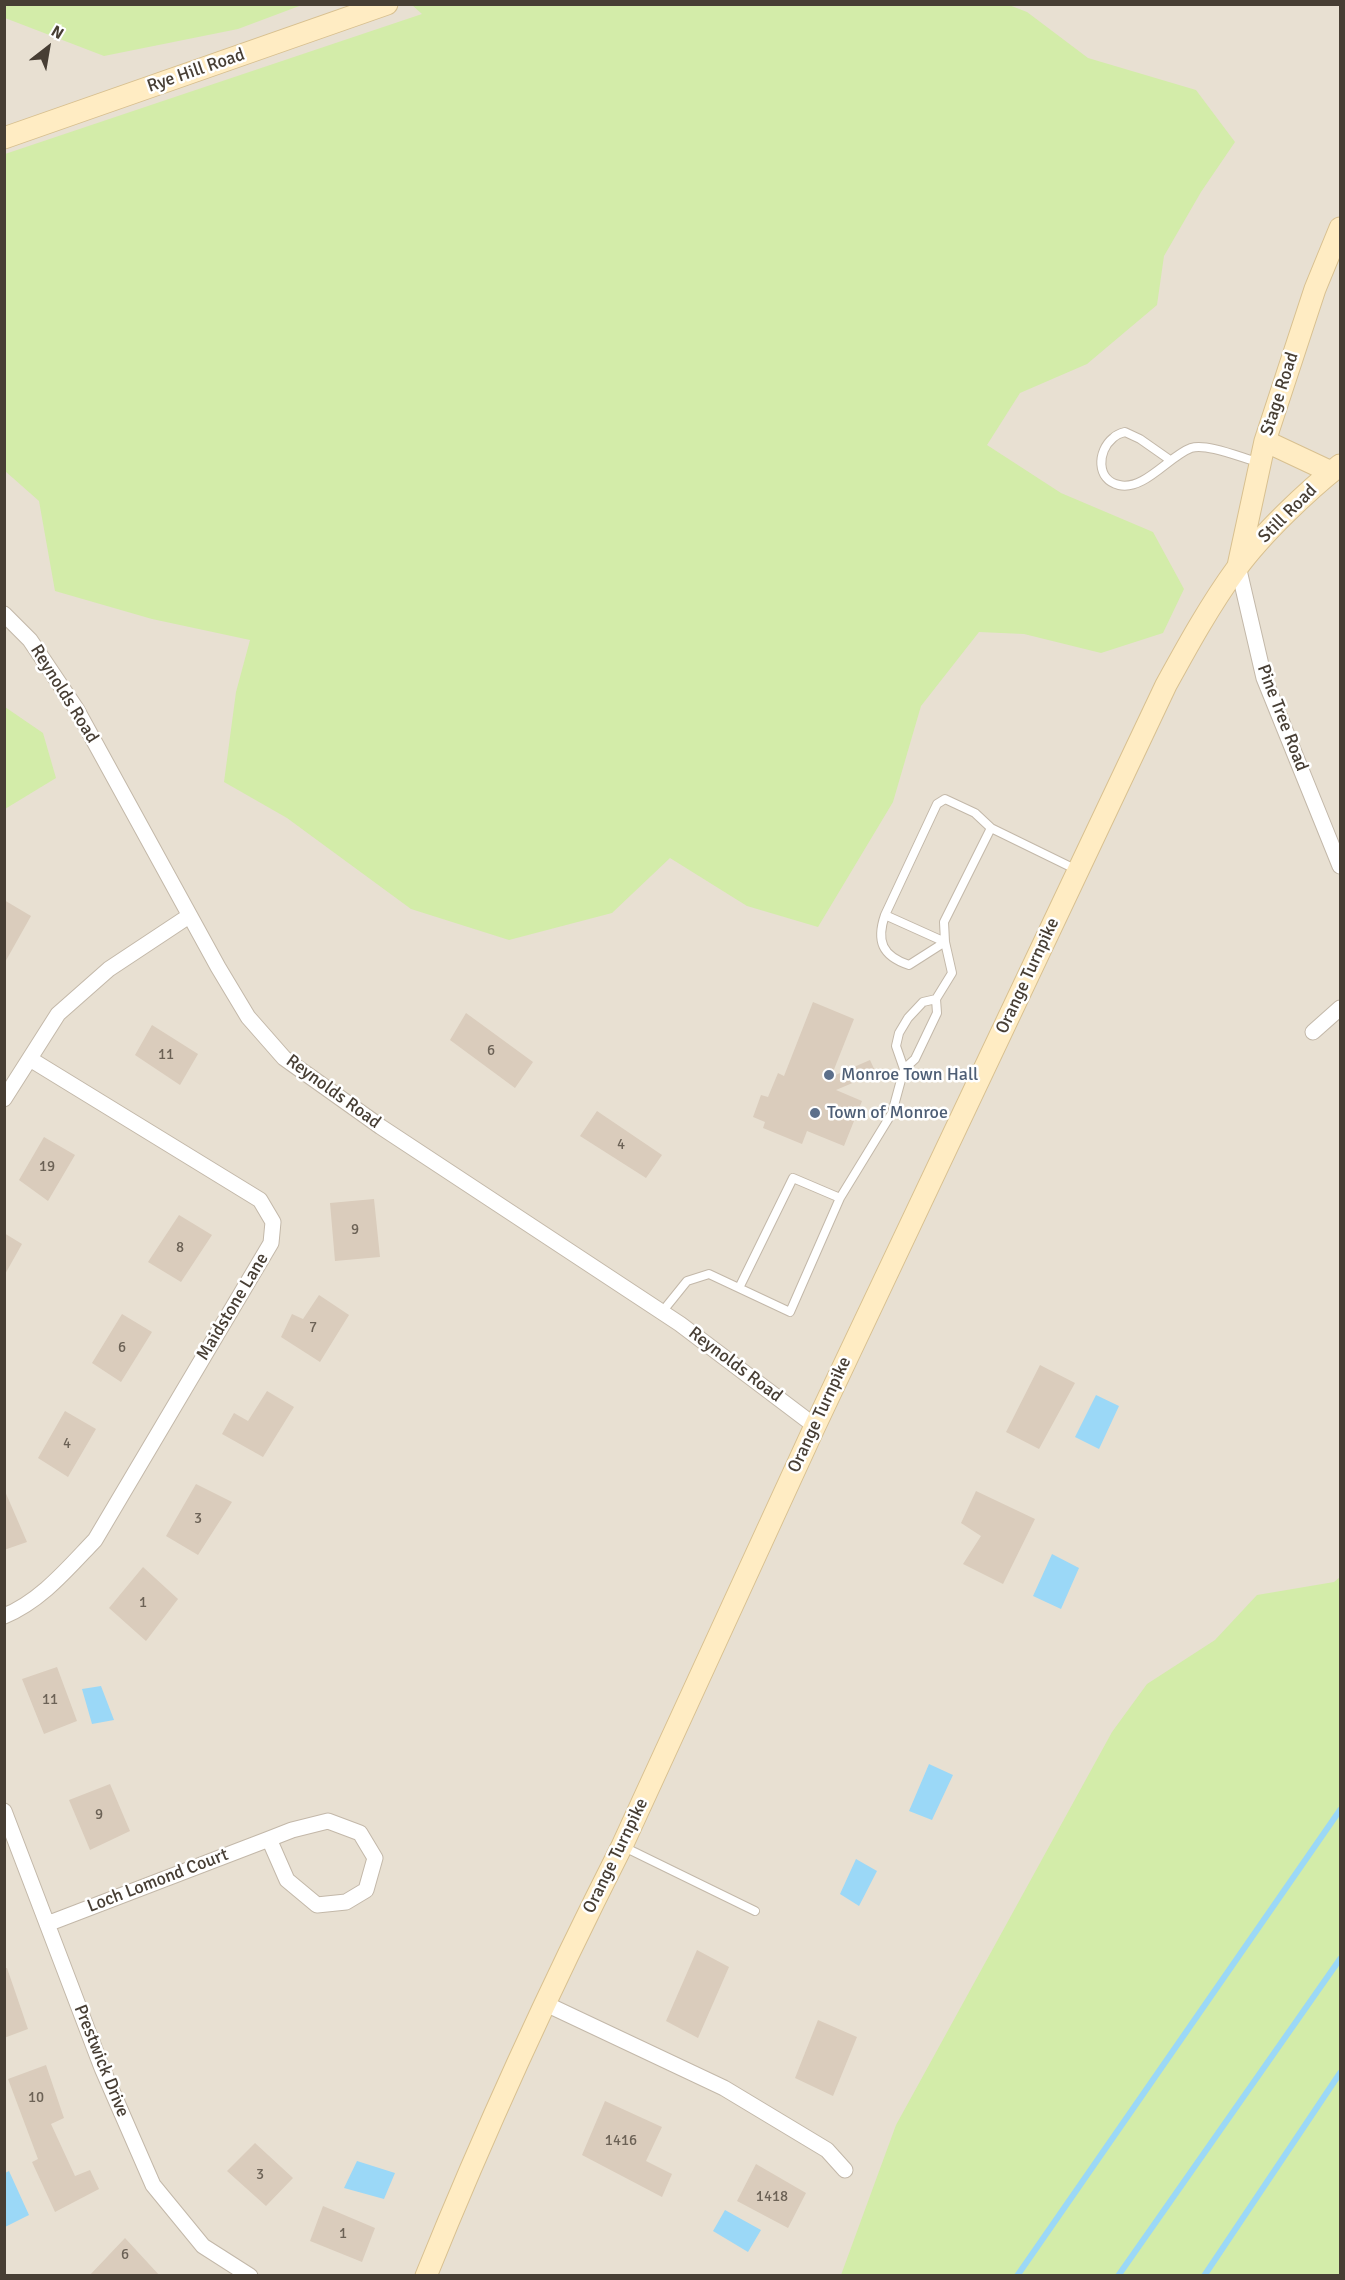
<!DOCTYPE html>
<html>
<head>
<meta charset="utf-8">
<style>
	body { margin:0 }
	#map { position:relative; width:1345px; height:2280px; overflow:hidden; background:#f4eee5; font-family:Signika,sans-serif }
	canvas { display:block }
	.frame { position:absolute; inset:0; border:6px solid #473e34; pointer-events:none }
	.north { position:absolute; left:18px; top:18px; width:60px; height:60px; -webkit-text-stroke:4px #fff; paint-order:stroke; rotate:31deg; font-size:16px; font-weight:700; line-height:24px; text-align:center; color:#473e34 }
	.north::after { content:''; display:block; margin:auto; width:21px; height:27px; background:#473e34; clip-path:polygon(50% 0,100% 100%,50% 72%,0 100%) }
</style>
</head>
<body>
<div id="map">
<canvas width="1345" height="2280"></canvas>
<div class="frame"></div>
<div class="north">N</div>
</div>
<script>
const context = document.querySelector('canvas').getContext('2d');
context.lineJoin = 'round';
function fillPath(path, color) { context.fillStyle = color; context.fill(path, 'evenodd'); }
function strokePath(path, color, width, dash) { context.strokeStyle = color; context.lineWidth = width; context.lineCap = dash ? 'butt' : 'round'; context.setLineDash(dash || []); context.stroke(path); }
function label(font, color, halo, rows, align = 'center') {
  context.font = font + ' Signika,sans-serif'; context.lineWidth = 5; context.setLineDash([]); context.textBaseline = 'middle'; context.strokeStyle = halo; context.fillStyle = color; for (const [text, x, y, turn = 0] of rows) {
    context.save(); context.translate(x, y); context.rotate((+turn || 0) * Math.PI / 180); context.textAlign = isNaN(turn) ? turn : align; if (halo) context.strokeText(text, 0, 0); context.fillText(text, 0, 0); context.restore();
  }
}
const residential = new Path2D(`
	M5,4L387,5L5,138Z
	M390,5H1340V2275H5L4,142Z`);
const green = new Path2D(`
	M769,4L775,6L1009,5L1027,12L1088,58L1196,90L1235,142L1201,192L1164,256L1157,305L1087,364L1020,393L987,445L1061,493L1153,532L1184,589L1163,633L1101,653L1024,634L979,632L921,706L893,802L818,927L747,906L670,858L612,913L509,940L411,909L287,818L224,782L236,692L250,640L152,619L55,591L39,501L5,471V154L422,14L412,5Z
	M4,5L5,4L302,5L238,29L104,56L5,18Z
	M5,707L43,733L56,778L5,809Z
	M1340,1577V2275H841L896,2125L1112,1732L1147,1684L1215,1640L1257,1595L1334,1582Z`);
const water = new Path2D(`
	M1096,1395L1119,1406L1099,1449L1075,1437Z
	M1052,1554L1079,1568L1061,1609L1033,1596Z
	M101,1686L114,1720L92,1724L82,1689Z
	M929,1764L953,1775L932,1820L909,1811Z
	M856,1859L877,1871L859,1906L840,1894Z
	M357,2161L395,2173L384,2199L344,2188Z
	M9,2171L29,2215L5,2227V2173Z
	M725,2210L761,2230L748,2252L713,2231Z`);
const stream = new Path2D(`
	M1017,2276L1340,1810
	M1118,2276L1340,1959
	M1204,2276L1340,2073`);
const building = new Path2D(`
	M4,900L31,916L4,964Z
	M813,1002L854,1019L831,1077L870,1060L876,1073L836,1090L862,1101L844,1146L807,1131L802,1144L763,1128L765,1122L753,1117L761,1095L768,1097L778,1073L784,1076Z
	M466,1013L533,1062L515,1088L450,1040Z
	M152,1025L198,1054L180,1085L135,1055Z
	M597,1111L662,1155L646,1178L580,1136Z
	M44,1137L75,1155L48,1201L19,1180Z
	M374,1199L380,1257L335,1261L330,1203Z
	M179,1215L212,1235L181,1282L148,1262Z
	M4,1233L22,1244L4,1276Z
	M319,1295L349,1315L320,1362L281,1337L292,1314L303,1319Z
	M122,1314L152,1332L121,1382L92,1363Z
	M1040,1365L1075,1383L1039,1449L1006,1432Z
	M267,1391L294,1407L263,1457L222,1434L234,1413L248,1421Z
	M65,1411L96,1429L68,1477L38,1458Z
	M196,1484L232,1502L198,1555L166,1536Z
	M4,1489L27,1542L4,1550Z
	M976,1491L1035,1519L1003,1584L963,1564L981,1536L961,1523Z
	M143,1567L178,1599L146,1641L109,1608Z
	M57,1667L77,1721L44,1734L22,1679Z
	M110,1784L130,1831L90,1850L69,1800Z
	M697,1950L729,1967L698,2038L666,2021Z
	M4,1968H7L28,2029L4,2038Z
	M818,2020L857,2037L833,2096L795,2078Z
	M46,2065L64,2118L51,2124L75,2176L90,2170L99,2189L55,2212L32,2162L38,2159L8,2079Z
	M605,2101L662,2127L646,2161L672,2174L662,2197L582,2155Z
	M255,2143L293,2178L266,2206L227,2171Z
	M756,2164L806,2193L788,2228L737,2201Z
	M323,2206L375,2228L362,2262L310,2241Z
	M125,2238L160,2276H89Z`);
const lane = new Path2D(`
	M1170,460L1140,439L1125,432C1121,433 1116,435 1113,438C1097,451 1096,480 1119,485C1144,491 1169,456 1191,448C1207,443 1242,458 1258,462
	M885,915C876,941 882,956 909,965L945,942
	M945,942L885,915L937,804L945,799L975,813L991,828
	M936,999L952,973L945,942L944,922L991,828L1077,870
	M840,1198L892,1113L904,1069L915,1059L937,1013L936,999L923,1002L908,1018L899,1033L896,1046L904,1069
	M662,1312L687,1281L709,1274L790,1312L840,1198L793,1178L739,1288
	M624,1847L755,1911`);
const street = new Path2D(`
	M1238,566L1264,678L1340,866
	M4,614L30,640L77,710L218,967L248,1017L284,1058L381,1127L680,1324L815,1426
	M1313,1032L1340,1008
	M4,1099L58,1014L109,969L189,916
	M4,1616C41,1601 68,1568 95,1540L271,1243L273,1222L260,1200L30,1059
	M4,1811L102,2068L153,2185L203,2246L250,2276
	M47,1924L269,1839L292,1830L328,1821L360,1833L375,1858L366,1890L346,1902L317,1905L287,1880L269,1839
	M546,2004L724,2088L827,2150L845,2170`);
const secondary = new Path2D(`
	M4,138L387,4
	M1265,441L1331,472
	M1238,566L1265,441L1315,289L1340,228
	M426,2276C485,2130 551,1986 622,1846L815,1426L1166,685C1188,645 1210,605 1237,568C1262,534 1307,491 1340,465`);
const markers = [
	[829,1075,6,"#5c6f8a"],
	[815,1113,6,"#5c6f8a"]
];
const numberNames = [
	["6",491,1051],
	["11",166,1055],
	["4",621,1145],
	["19",47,1167],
	["9",355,1230],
	["8",180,1248],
	["7",313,1328],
	["6",122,1348],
	["4",67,1444],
	["3",198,1519],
	["1",143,1603],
	["11",50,1700],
	["9",99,1815],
	["10",36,2098],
	["1416",621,2141],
	["3",260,2175],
	["1418",772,2197],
	["1",343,2234],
	["6",125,2255]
];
const streetNames = [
	["Rye Hill Road",196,71,-19],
	["Stage Road",1280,394,-72],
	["Still Road",1288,514,-45],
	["Reynolds Road",64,694,58],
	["Pine Tree Road",1282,718,69],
	["Orange Turnpike",1028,976,-65],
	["Reynolds Road",333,1092,36],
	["Maidstone Lane",233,1307,-59],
	["Reynolds Road",735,1365,37],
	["Orange Turnpike",820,1415,-65],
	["Orange Turnpike",616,1856,-64],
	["Loch Lomond Court",158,1881,-21],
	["Prestwick Drive",101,2061,68]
];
const serviceNames = [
	["Monroe Town Hall",841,1075],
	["Town of Monroe",827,1113]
];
fillPath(residential, '#e8e0d2');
fillPath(green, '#d3eca9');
fillPath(water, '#9bd8f7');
strokePath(stream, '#9bd8f7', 6);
fillPath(building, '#daccbc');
strokePath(lane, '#c3b8a9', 10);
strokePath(street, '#c3b8a9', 17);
strokePath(secondary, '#d8c090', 23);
strokePath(lane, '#fff', 8);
strokePath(street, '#fff', 15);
strokePath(secondary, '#ffecc3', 21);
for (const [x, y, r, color] of markers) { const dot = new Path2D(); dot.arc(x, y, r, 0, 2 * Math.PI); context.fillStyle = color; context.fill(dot); strokePath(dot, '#fff', 2); }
label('15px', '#6c6256', null, numberNames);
label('18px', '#473e34', '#fff', streetNames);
label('18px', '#4e5e75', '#fff', serviceNames, 'left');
</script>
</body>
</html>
